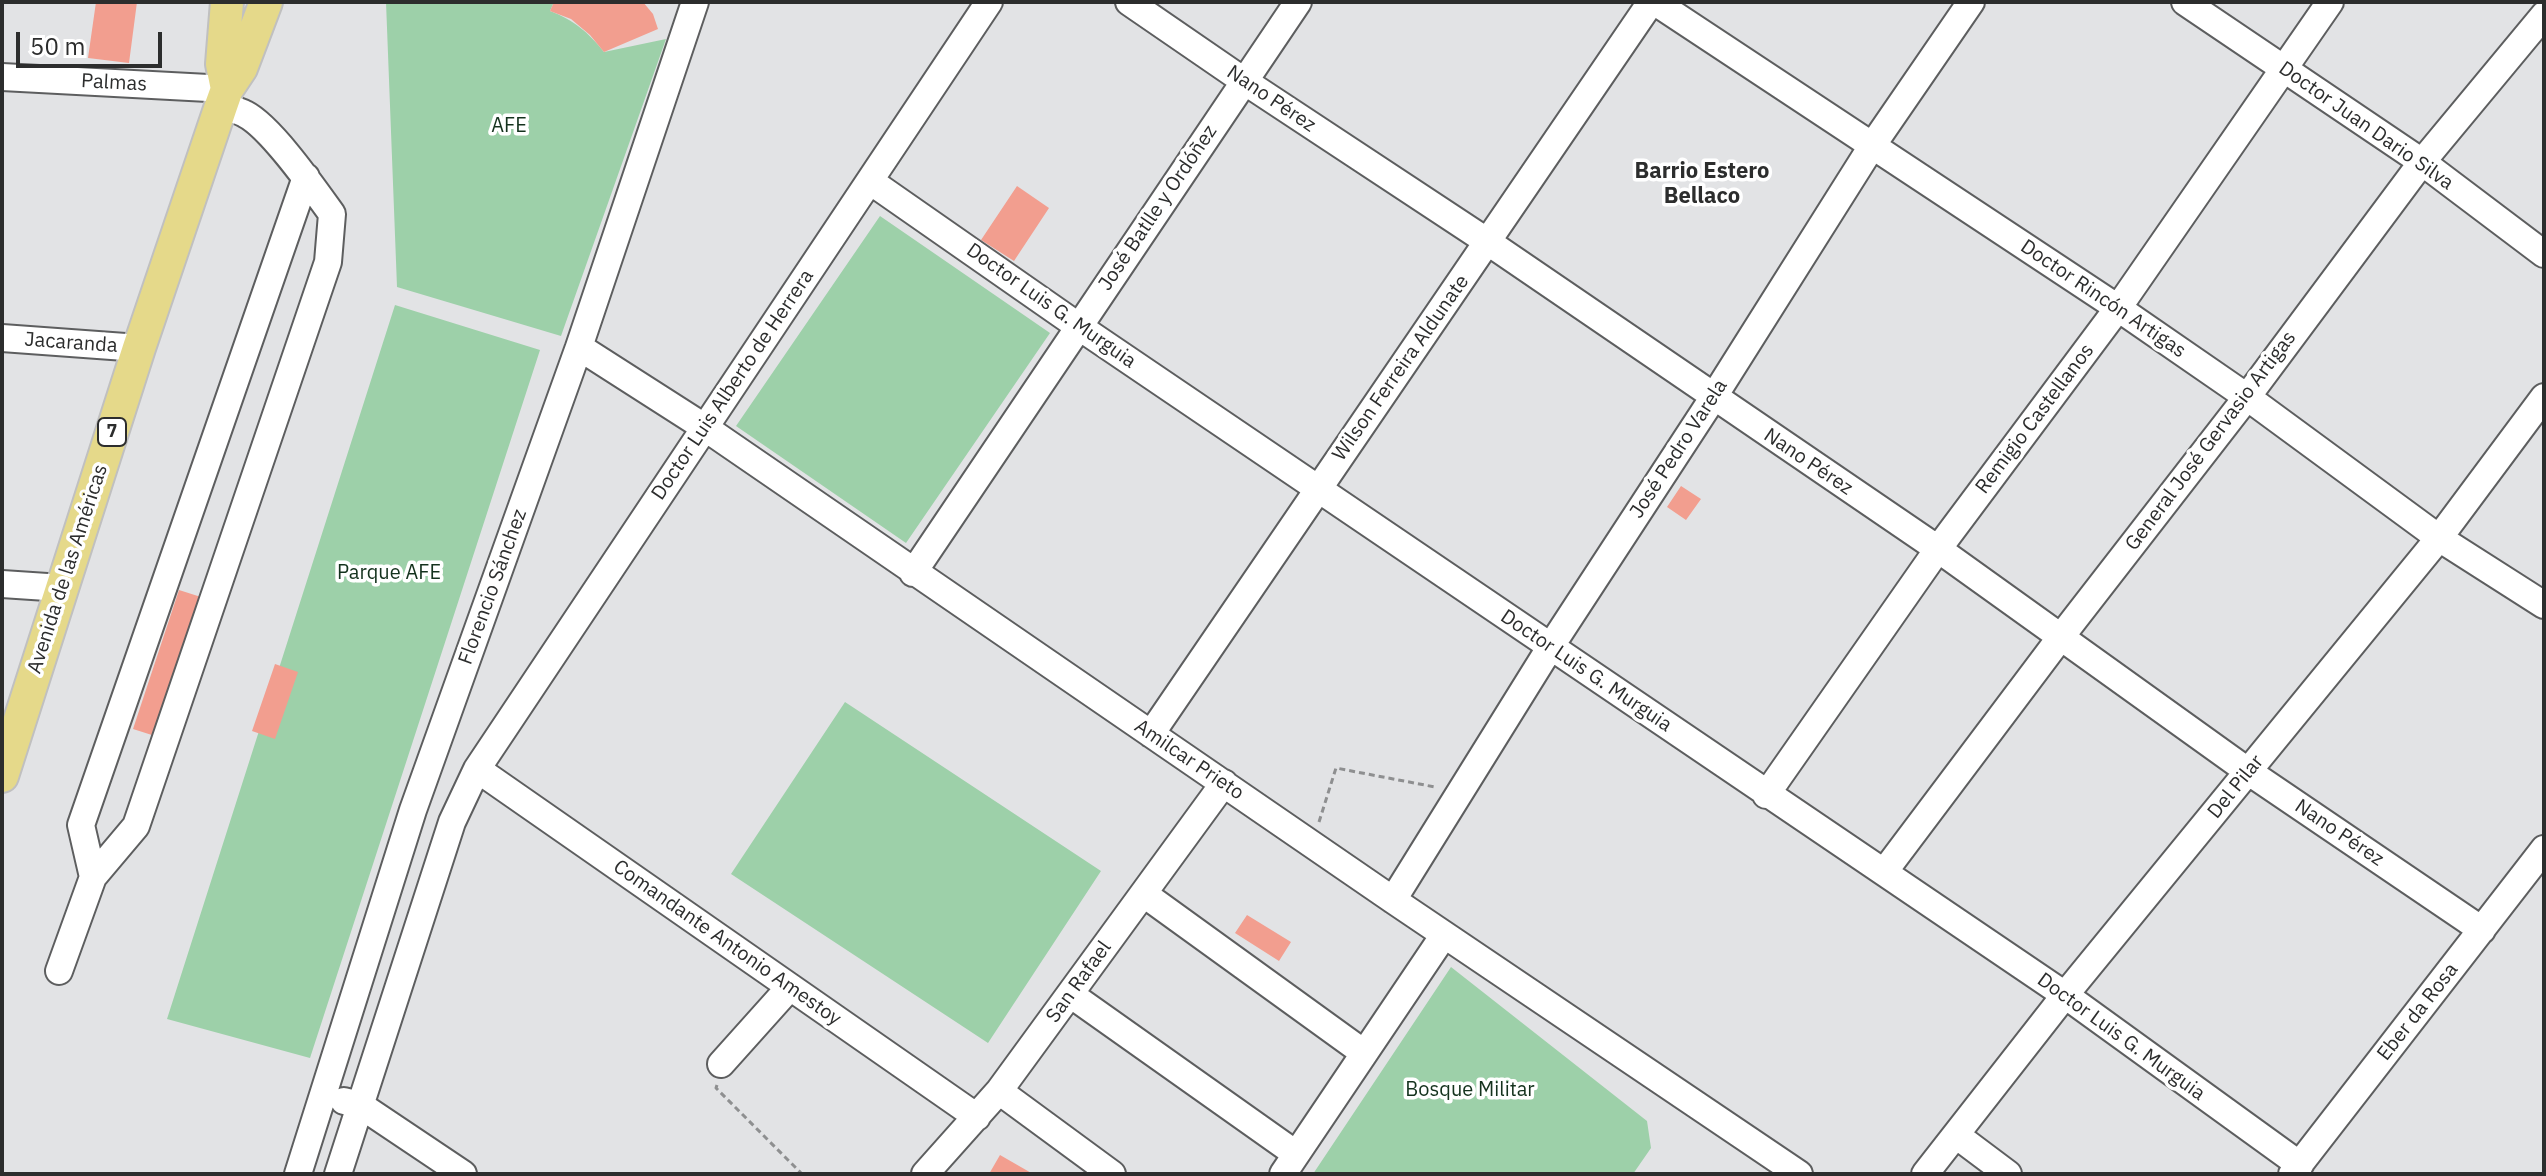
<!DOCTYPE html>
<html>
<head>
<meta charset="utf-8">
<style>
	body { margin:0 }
	#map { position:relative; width:2546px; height:1176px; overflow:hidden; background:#e2e3e5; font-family:"IBM Plex Sans",sans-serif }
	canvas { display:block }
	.frame { position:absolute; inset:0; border:4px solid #2c2d2d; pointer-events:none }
	.scale { position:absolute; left:16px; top:32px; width:146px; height:36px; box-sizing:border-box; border:4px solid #2c2d2d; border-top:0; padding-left:10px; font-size:24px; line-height:28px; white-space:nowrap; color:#2c2d2d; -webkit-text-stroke:6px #fff; paint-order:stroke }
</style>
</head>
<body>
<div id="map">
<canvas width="2546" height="1176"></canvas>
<div class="frame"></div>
<div class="scale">50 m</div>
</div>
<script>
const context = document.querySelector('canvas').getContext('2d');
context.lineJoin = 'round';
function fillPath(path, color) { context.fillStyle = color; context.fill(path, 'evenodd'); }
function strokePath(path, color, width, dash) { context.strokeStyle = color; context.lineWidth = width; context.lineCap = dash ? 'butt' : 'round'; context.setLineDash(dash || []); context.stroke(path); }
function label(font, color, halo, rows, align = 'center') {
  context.font = font + ' "IBM Plex Sans",sans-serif'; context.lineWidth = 7; context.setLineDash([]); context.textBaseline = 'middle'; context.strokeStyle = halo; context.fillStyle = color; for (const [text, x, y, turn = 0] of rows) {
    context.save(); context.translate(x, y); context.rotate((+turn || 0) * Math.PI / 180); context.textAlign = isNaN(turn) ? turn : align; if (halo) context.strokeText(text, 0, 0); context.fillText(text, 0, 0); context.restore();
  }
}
const green = new Path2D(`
	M386,2H554L550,11C574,20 588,32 604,52L666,39L561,336L397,287Z
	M880,216L1050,333L906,543L736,426Z
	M395,305L540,350L310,1058L167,1019Z
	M845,702L1101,871L988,1043L731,874Z
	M1451,967L1647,1121L1651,1148L1633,1174H1313Z`);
const building = new Path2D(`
	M96,2H137L129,63L88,58Z
	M554,2H643L653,14L658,29L604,52L590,35L571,19L550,11Z
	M1017,186L1049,208L1014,261L981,240Z
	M1681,486L1701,499L1686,520L1667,507Z
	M179,590L201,597L155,736L133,729Z
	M275,664L298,672L275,739L252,731Z
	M1247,915L1291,942L1279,961L1235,933Z
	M1000,1155L1033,1174H989Z`);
const path = new Path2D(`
	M1319,822L1336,768L1435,787
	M717,1085L716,1088L802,1174`);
const minor = new Path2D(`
	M1129,2L1244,81L1488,242L1938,549L2249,772L2482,930
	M1655,2L2118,308L2247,397L2439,538L2544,605
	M2185,2L2422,162L2544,254
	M2,77L227,89
	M870,181L1078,326L2065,995L2300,1165
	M2,338L139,348
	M579,347L704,427L1393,900L1799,1174
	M913,573L1298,2
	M2,584L62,588
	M1151,734L1651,2
	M477,769L977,1117
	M1766,795L1938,549L2118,308L2330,2
	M1884,872L2060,638L2247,397L2422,162L2544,15
	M93,877L81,825L306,177
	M1144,894L1364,1053
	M1393,900L1551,646L1713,398L1872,146L1971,2
	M59,971L93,877L136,826L328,262L332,214C314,189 271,127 245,114C238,110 229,108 221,106
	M1070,994L1296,1154
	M721,1064L790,987
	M999,1091L1112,1174
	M344,1101L360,1105L463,1174
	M1956,1135L2008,1174
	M298,1174L413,810L579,347L695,2
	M338,1174L452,822L477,769L989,2
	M925,1174L999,1091L1224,783
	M1283,1174L1444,935
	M1925,1174L2065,995L2439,538L2544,397
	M2292,1174L2544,849`);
const major = new Path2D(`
	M227,89L222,64L227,2
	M2,776L139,348L221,106L227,89L241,68L266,2`);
const shields = [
	[112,432,28]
];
const shieldNames = [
	["7",112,432]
];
const streetNames = [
	["Palmas",114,83,3],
	["Nano Pérez",1271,99,34],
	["Doctor Juan Dario Silva",2366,126,35],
	["José Batlle y Ordóñez",1158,208,-56],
	["Doctor Rincón Artigas",2103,299,34],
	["Doctor Luis G. Murguia",1051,306,35],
	["Jacaranda",71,343,4],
	["Wilson Ferreira Aldunate",1401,368,-55],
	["Doctor Luis Alberto de Herrera",733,385,-56],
	["Remigio Castellanos",2035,419,-53],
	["General José Gervasio Artigas",2211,441,-53],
	["José Pedro Varela",1679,449,-57],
	["Nano Pérez",1808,462,34],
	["Avenida de las Américas",68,569,-72],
	["Florencio Sánchez",493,587,-70],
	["Doctor Luis G. Murguia",1586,671,34],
	["Amilcar Prieto",1189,760,34],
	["Del Pilar",2236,787,-51],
	["Nano Pérez",2339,833,34],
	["Comandante Antonio Amestoy",727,943,35],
	["San Rafael",1079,982,-54],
	["Eber da Rosa",2418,1012,-52],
	["Doctor Luis G. Murguia",2121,1037,36]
];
const parkNames = [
	["AFE",509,126],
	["Parque AFE",389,573],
	["Bosque Militar",1470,1090]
];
const neighbourhoodNames = [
	["Barrio Estero",1702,172],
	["Bellaco",1702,197]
];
fillPath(green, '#9dd0a9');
fillPath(building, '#f29e8f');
strokePath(minor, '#5d5e5f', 30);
strokePath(major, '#c0c0c0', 36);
strokePath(path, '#8e8f90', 3, [6, 4]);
strokePath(minor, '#fff', 26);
strokePath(major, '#e5d98a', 32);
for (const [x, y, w] of shields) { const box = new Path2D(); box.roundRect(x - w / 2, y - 14, w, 28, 6); context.fillStyle = '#fff'; context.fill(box); strokePath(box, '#2c2d2d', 2); }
label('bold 18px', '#2c2d2d', null, shieldNames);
label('20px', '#2c2d2d', '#fff', streetNames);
label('20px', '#14321d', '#fff', parkNames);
label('bold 22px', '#2c2d2d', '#fff', neighbourhoodNames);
</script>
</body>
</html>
